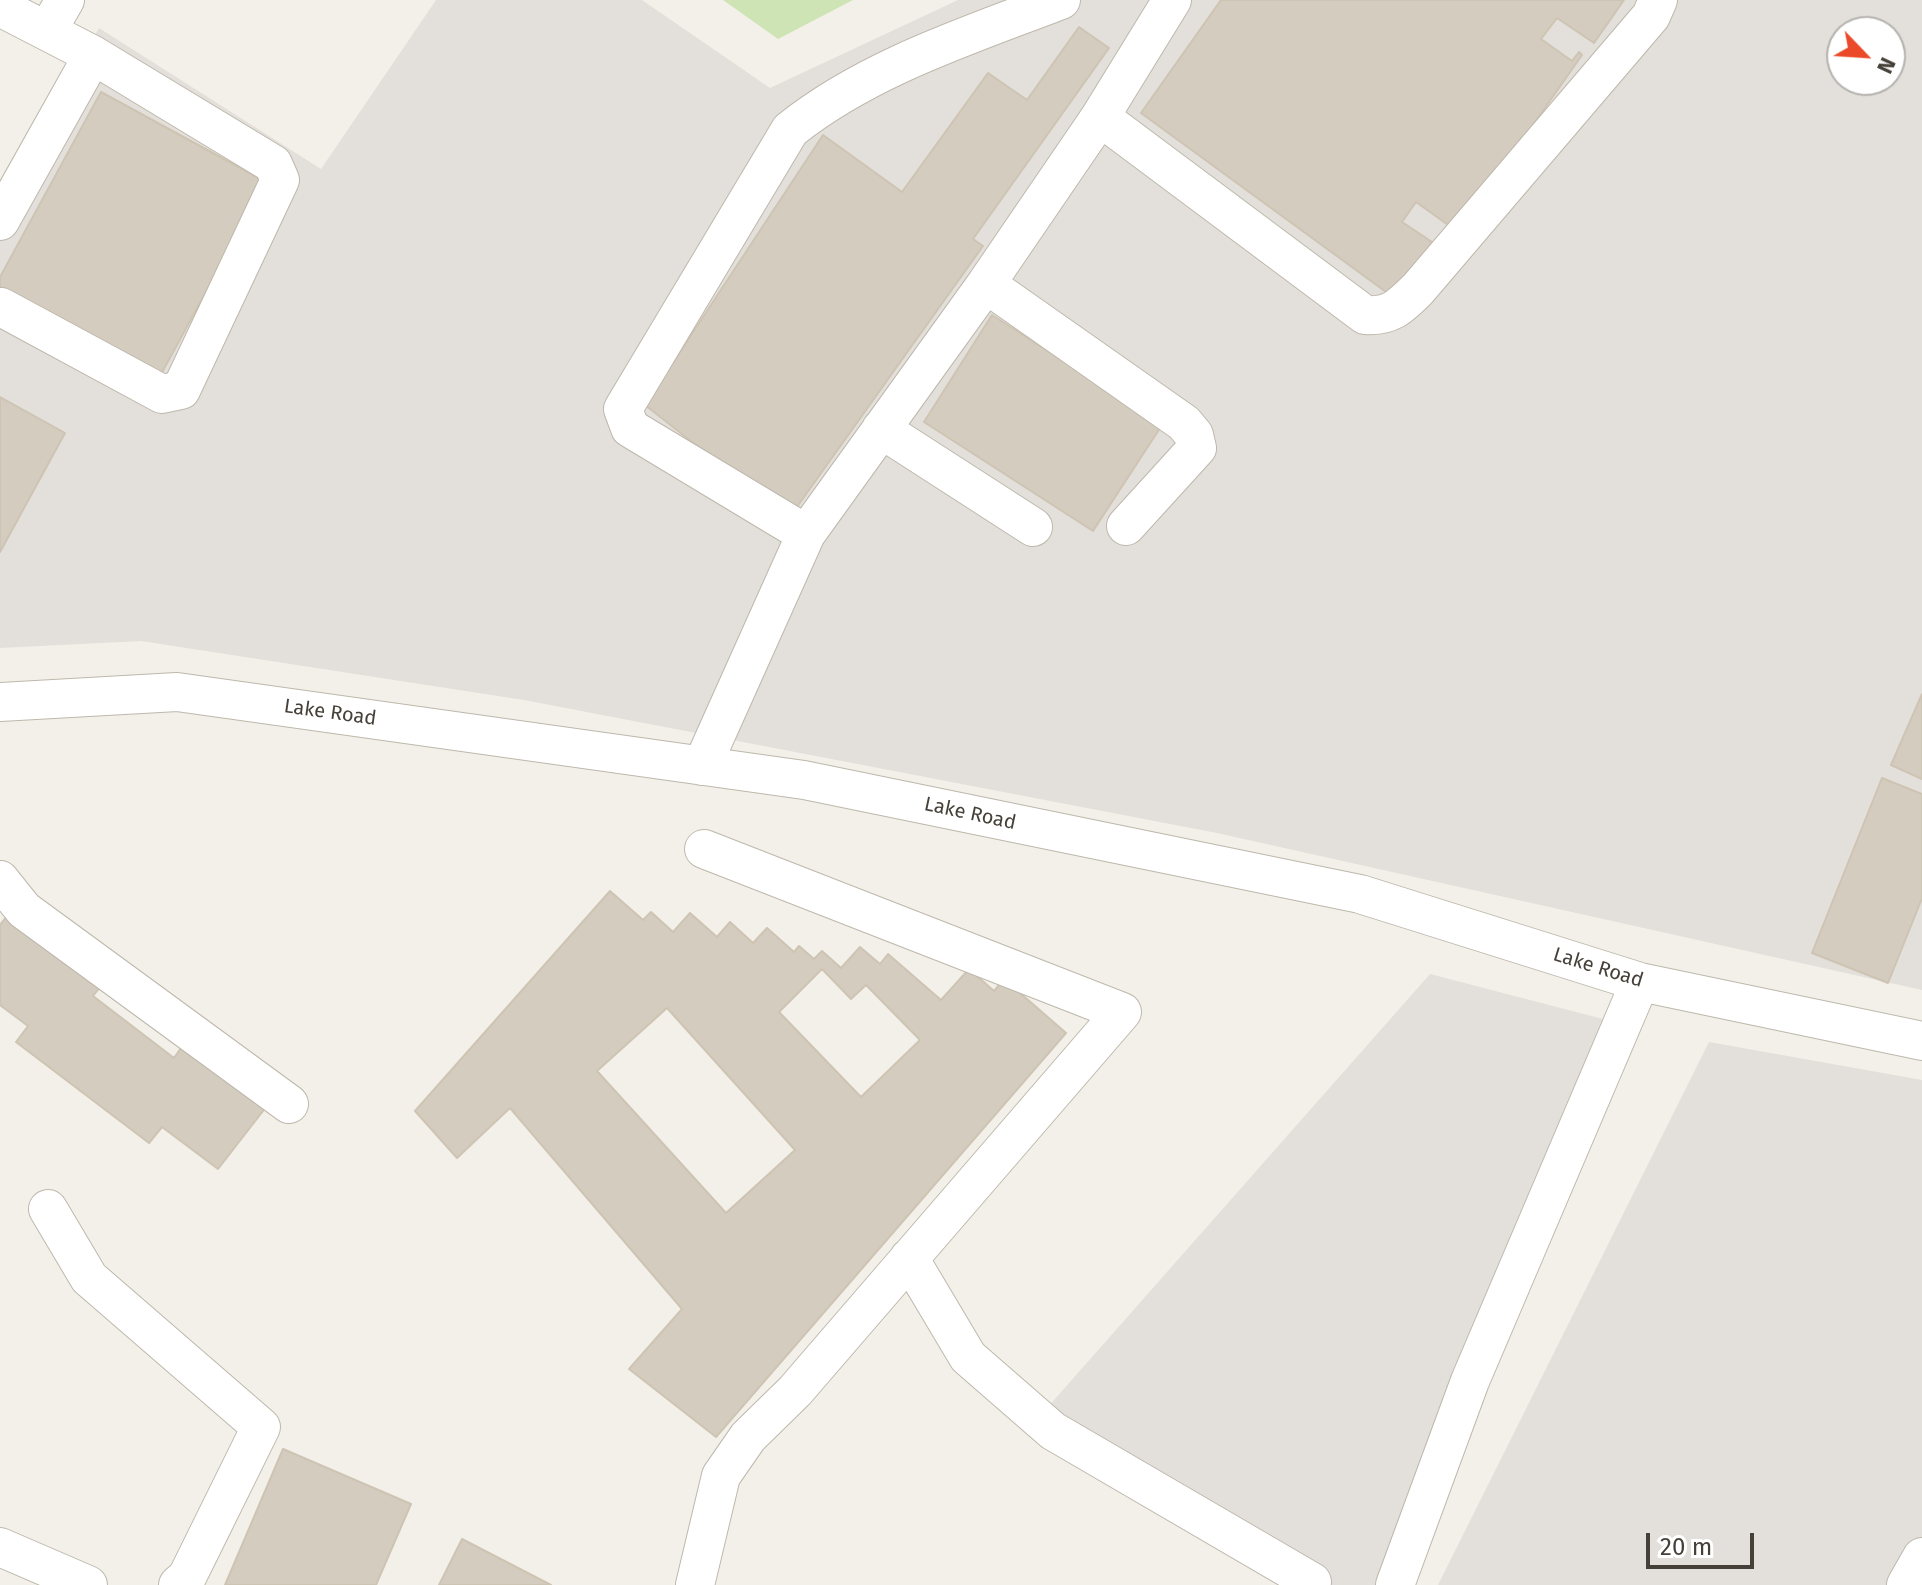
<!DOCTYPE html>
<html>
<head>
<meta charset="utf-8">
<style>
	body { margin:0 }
	#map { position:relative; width:1922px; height:1585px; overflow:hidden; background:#f3f0e9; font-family:"Fira Sans",sans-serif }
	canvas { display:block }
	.north { position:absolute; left:1826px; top:16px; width:80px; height:80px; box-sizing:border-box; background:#fff; border:2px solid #b5b3af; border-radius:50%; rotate:115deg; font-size:22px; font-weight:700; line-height:32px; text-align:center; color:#464138 }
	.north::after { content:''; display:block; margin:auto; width:28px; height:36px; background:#ea4a29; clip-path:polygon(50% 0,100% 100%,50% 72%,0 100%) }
	.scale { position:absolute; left:1646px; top:1533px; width:108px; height:36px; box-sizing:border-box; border:4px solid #464138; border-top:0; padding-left:10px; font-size:24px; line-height:28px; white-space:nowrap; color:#464138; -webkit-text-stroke:6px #fff; paint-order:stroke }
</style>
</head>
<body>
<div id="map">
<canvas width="1922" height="1585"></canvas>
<div class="north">N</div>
<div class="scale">20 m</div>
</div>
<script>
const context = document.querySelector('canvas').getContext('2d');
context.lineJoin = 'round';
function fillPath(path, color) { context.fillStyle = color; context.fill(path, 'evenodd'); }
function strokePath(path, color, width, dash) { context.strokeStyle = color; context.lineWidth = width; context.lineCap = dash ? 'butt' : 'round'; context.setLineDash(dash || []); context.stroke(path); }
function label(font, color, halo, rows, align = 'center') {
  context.font = font + ' "Fira Sans",sans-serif'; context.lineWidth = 6; context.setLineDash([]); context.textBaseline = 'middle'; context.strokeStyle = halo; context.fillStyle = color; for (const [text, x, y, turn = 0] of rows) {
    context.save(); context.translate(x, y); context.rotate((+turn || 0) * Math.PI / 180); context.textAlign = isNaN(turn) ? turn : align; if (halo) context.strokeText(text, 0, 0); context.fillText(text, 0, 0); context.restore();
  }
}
const industrial = new Path2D(`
	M436,0H642L770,88L958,0H1922V990L1217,833L524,700L141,641L0,648V193L99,28L321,169ZM1842,32H1890V80H1842Z
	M1430,974L1626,1025L1379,1585H1319L1047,1408Z
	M1709,1042L1922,1080V1585H1438Z`);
const green = new Path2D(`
	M723,0H853L778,39Z`);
const building = new Path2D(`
	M1221,0H1624L1594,43L1557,18L1541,39L1572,61L1579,52L1582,55L1458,232L1416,202L1402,222L1438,246L1397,300L1141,113Z
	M1079,27L1109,48L973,239L983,246L789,518L645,405L823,135L902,192L988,73L1027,100Z
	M101,92L266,182L160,376L0,289V277Z
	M992,315L1162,425L1093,531L924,422Z
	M0,397L65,433L0,552Z
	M1922,694V779L1891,765Z
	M1882,778L1922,794V898L1888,983L1812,953Z
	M610,891L643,920L651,912L673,932L690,913L717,937L730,922L753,943L767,928L794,952L799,946L814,959L822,951L841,968L860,947L880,964L888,954L941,1000L969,969L994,991L1004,979L1066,1033L716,1437L629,1369L682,1309L510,1108L457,1158L415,1111ZM822,969L851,999L866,985L920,1040L861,1097L779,1012ZM667,1008L795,1150L726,1213L597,1071Z
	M7,916L105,981L93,996L174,1058L183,1045L270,1102L218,1169L162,1127L149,1143L16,1042L28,1026L0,1005V925Z
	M283,1449L411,1504L376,1585H225Z
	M462,1539L551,1585H439Z`);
const minor = new Path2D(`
	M0,7L93,55L273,164L280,180L181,390L162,394L1,307
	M47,31L65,0
	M1100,117L1365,315C1390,317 1400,307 1418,289L1651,16L1658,0
	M0,221L93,55
	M986,284L1184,423L1194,435L1197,448L1126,526
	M881,429L1033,527
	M806,534L630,428L623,409L790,130C867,68 970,35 1061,0
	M0,702L177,692L804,780L1360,894L1640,982L1922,1041
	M702,766L806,534L986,284L1100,117L1172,0
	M0,880L24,910L289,1104
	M48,1209L89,1278L261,1427L187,1577L178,1585
	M909,1258L968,1357L1053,1431L1312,1582
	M0,1547L88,1585
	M695,1585L721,1476L748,1437L795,1391L1122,1012L704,849
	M1395,1585L1470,1381L1640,982
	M1906,1585L1922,1557`);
const streetNames = [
	["Lake Road",330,713,8],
	["Lake Road",970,814,12],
	["Lake Road",1598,968,17]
];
fillPath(industrial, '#e3dfda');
fillPath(green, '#cee4b5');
fillPath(building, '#d4ccbf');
strokePath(building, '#cec4b3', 2);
strokePath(minor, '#beb8ac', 40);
strokePath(minor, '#fff', 38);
label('20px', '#464138', '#fff', streetNames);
</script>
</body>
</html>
